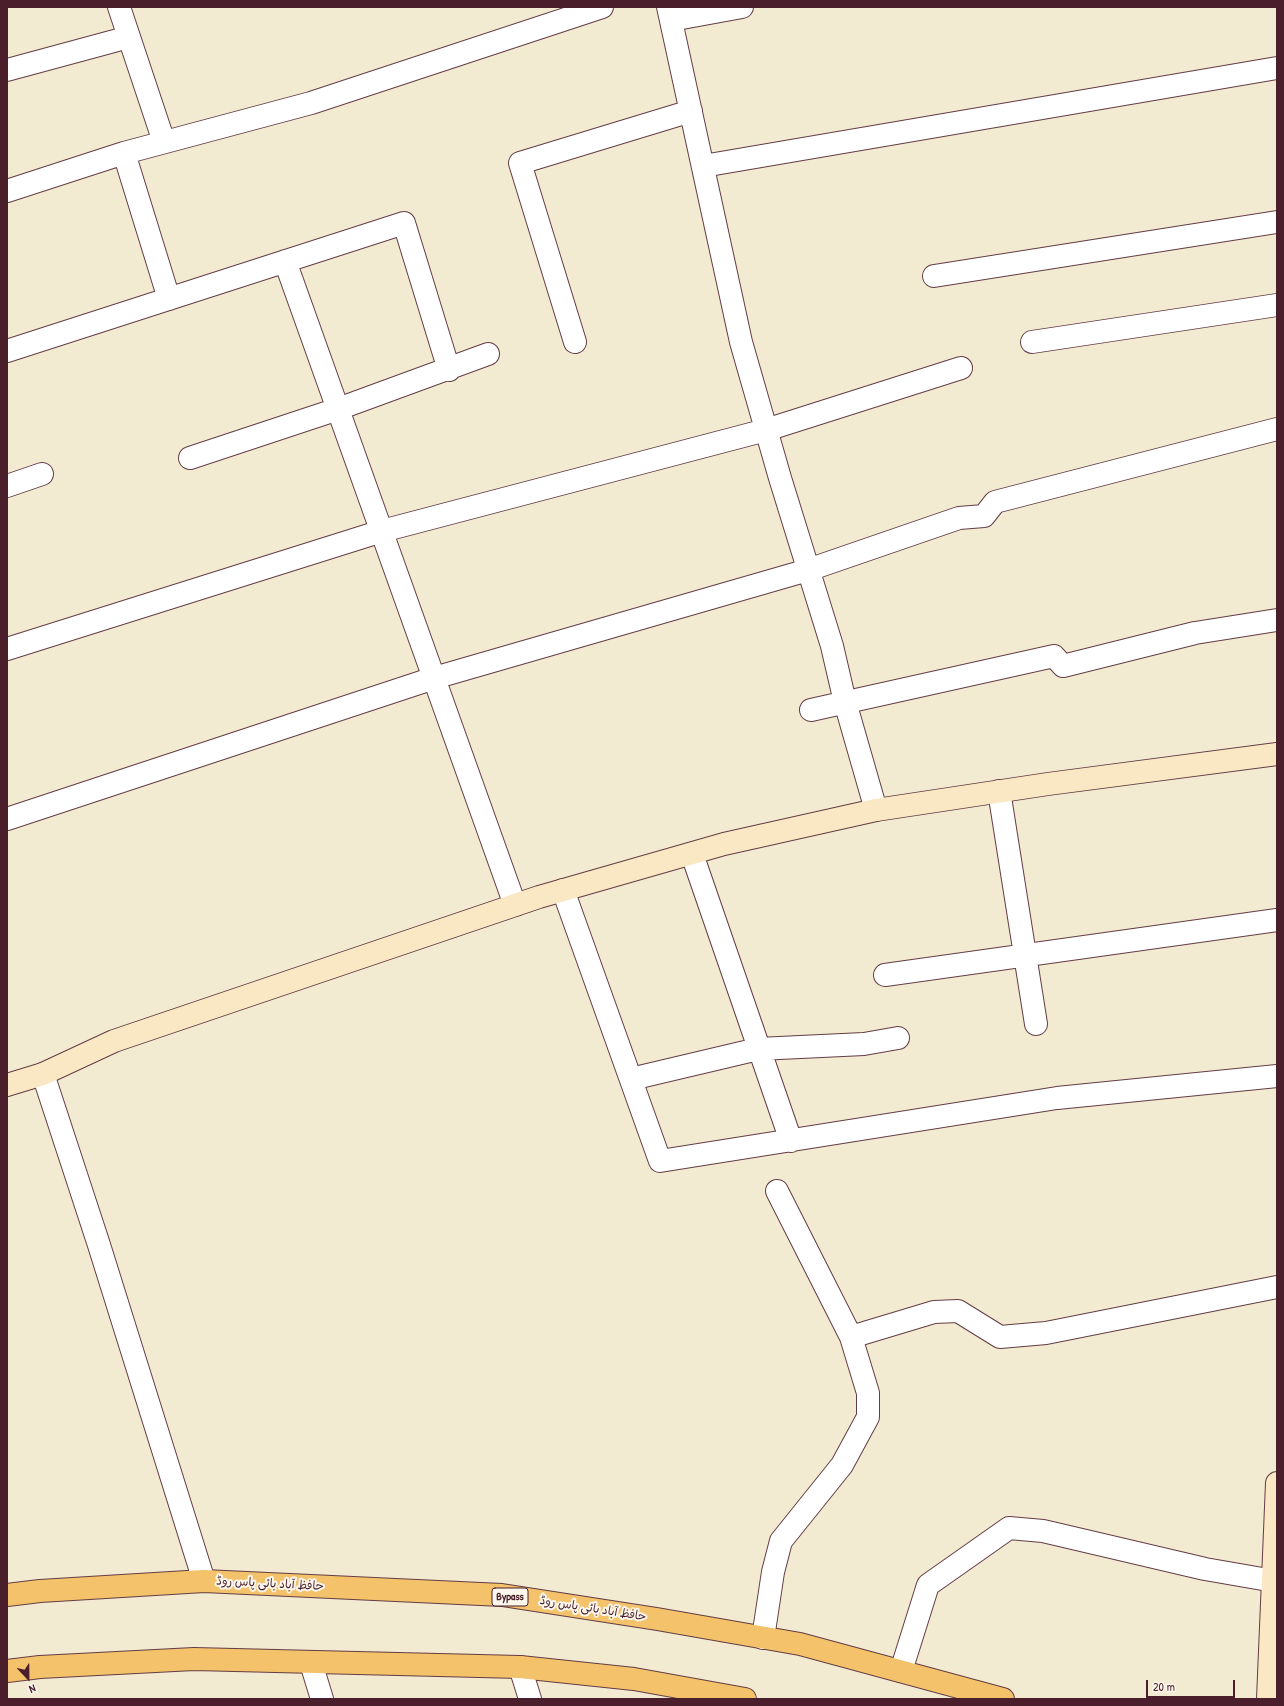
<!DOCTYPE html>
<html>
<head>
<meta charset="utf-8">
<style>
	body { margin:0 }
	#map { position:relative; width:1284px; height:1706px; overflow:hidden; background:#f3ead2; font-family:"Patrick Hand",sans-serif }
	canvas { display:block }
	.frame { position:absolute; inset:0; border:8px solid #4a1f2b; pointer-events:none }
	.north { position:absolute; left:8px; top:1658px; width:40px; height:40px; -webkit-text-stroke:3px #fbf7ec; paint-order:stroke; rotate:158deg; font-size:11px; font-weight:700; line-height:16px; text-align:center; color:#4a1f2b }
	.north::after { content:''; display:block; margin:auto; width:14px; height:18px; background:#4a1f2b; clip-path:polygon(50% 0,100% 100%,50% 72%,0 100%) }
	.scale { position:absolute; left:1146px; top:1680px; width:89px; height:18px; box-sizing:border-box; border:2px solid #4a1f2b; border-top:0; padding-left:5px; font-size:12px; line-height:14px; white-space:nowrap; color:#4a1f2b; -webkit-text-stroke:3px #fbf7ec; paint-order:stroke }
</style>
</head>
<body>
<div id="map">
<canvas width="1284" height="1706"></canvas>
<div class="frame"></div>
<div class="north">N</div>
<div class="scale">20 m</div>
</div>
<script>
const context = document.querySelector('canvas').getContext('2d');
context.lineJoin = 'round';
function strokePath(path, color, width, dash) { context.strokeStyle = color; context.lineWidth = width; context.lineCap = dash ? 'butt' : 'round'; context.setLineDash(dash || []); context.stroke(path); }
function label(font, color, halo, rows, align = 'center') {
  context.font = font + ' "Patrick Hand","Playpen Sans Arabic",sans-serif'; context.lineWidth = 4; context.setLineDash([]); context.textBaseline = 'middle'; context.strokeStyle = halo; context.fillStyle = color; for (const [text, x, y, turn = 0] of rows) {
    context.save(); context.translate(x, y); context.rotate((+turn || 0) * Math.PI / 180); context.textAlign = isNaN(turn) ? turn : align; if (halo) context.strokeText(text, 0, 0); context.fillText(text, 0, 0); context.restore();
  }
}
const street = new Path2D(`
	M119,7L164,142
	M668,7L741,342L780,478L832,646L845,702L876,810
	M671,20L742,7
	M7,70L129,37
	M124,153L169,299
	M703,166L1277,68
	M7,191L124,153L311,103L602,7
	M285,261L515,905
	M934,276L1277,222
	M575,342L520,163L691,111
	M1032,342L1277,305
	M7,351L404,223L449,370
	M190,458L338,409L488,354
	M7,486L42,474
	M7,649L382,531L766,430L961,368
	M811,710L1054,656L1063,666L1195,633L1277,620
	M999,791L1036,1024
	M7,819L434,678L808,570L959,518L984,516L995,502L1277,429
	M692,854L791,1141
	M563,890L660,1161L1057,1098L1277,1076
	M885,975L1277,920
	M43,1074L99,1245L204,1581
	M631,1079L758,1049L864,1044L898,1038
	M851,1337L934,1312L958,1311L1000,1337L1046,1333L1277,1287
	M763,1638L773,1572L781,1541L842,1465L868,1417V1393L851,1337L777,1191
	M311,1663L322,1699
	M520,1667L530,1699
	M901,1671L928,1585L1009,1528L1043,1531L1205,1569L1274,1581`);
const secondary = new Path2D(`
	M7,1085L43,1074L114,1041L539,897L724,844L876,810L1048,784L1277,754
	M1268,1699L1277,1483`);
const highway = new Path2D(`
	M7,1595L40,1591L204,1581L502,1595L657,1619L800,1644L1003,1699
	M7,1671L40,1667L194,1659L520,1667L634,1679L745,1699`);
const shields = [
	[510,1597,36]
];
const shieldNames = [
	["Bypass",510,1597]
];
const streetNames = [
	["حافظ آباد بائی پاس روڈ",270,1584,3],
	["حافظ آباد بائی پاس روڈ",593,1609,9]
];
strokePath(street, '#633d44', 24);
strokePath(secondary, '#633d44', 24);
strokePath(highway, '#633d44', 24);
strokePath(street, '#fff', 22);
strokePath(secondary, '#fae7c3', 22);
strokePath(highway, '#f3c26a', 22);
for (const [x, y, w] of shields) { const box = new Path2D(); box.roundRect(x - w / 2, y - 9, w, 18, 3); context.fillStyle = '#fbf7ec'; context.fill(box); strokePath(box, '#4a1f2b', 1); }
label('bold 11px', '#4a1f2b', null, shieldNames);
label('12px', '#4a1f2b', '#fbf7ec', streetNames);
</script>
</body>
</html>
